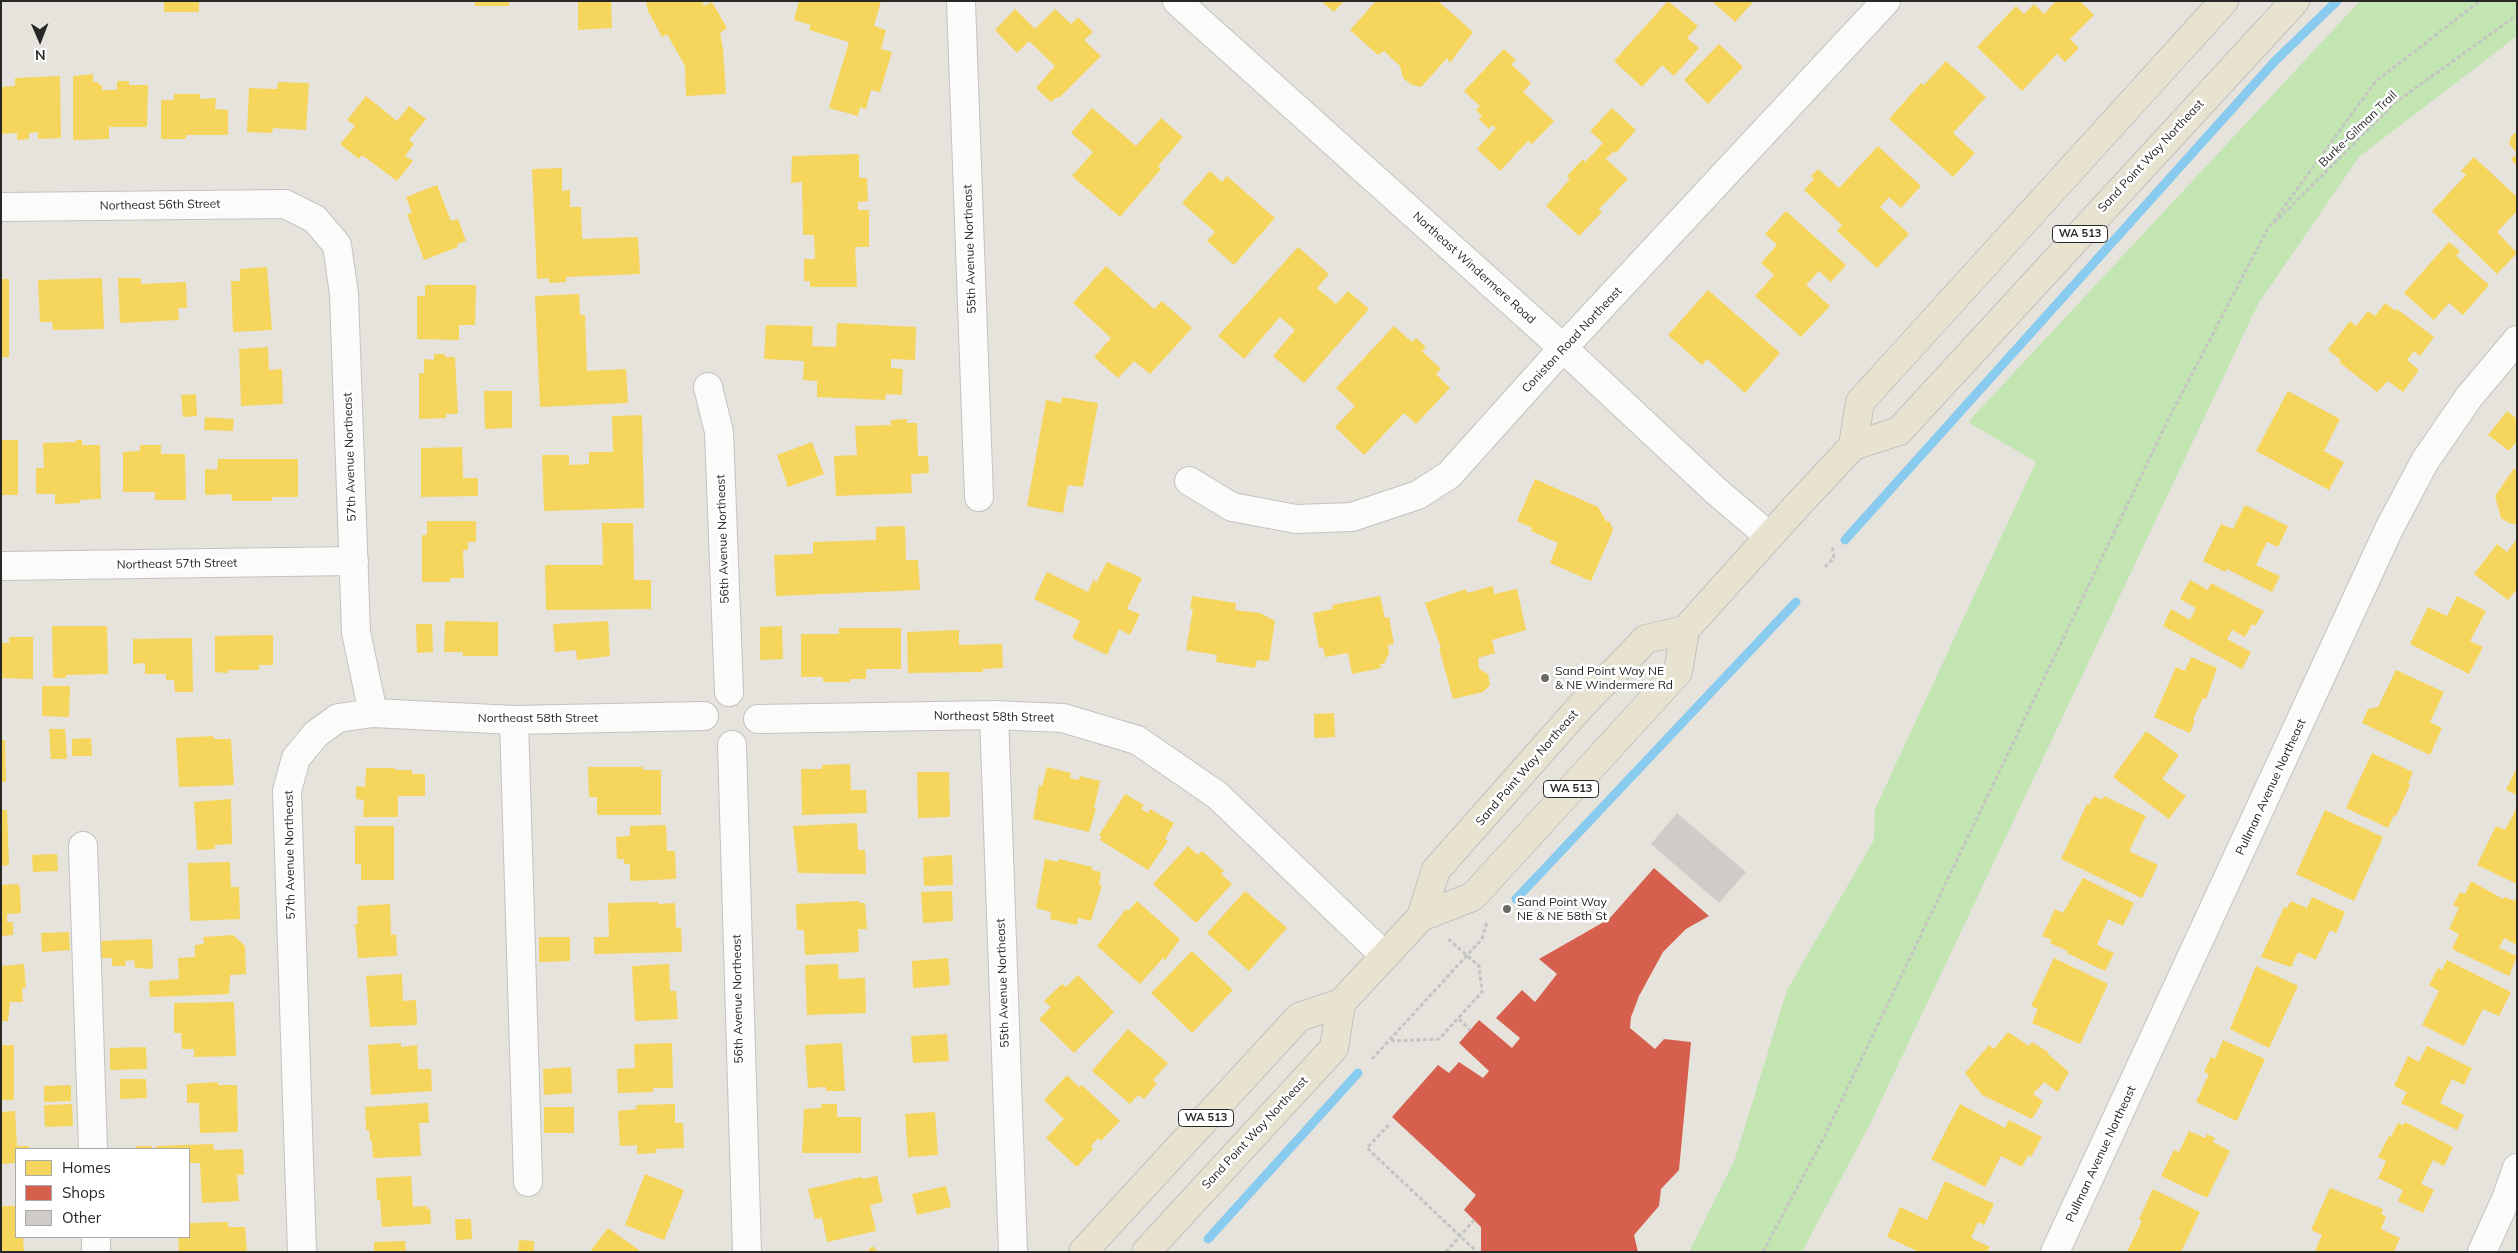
<!DOCTYPE html>
<html>
<head>
<meta charset="utf-8">
<style>
	body { margin:0 }
	#map { position:relative; width:2518px; height:1253px; overflow:hidden; background:#e6e3dc; font-family:Mulish,sans-serif }
	canvas { display:block }
	.frame { position:absolute; inset:0; border:2px solid #272727; pointer-events:none }
	.legend { position:absolute; left:15px; top:1148px; width:175px; height:90px; box-sizing:border-box; background:#fff; border:1px solid #a9a9a9; margin:0; padding:6px 9px; list-style:none; font-size:15px; color:#272727 }
	.legend li { display:flex; align-items:center; gap:10px; height:25px }
	.legend b { width:25px; border:1px solid #a9a9a9 }
	.north { position:absolute; left:15px; top:15px; width:50px; height:50px; -webkit-text-stroke:4px #fff; paint-order:stroke; rotate:179deg; font-size:14px; font-weight:700; line-height:20px; text-align:center; color:#272727 }
	.north::after { content:''; display:block; margin:auto; width:18px; height:22px; background:#272727; clip-path:polygon(50% 0,100% 100%,50% 72%,0 100%) }
</style>
</head>
<body>
<div id="map">
<canvas width="2518" height="1253"></canvas>
<div class="frame"></div>
<ul class="legend">
<li><b style="height:14px;background:#f6d55c"></b>Homes</li>
<li><b style="height:14px;background:#d6604d"></b>Shops</li>
<li><b style="height:14px;background:#cfccc7"></b>Other</li>
</ul>
<div class="north">N</div>
</div>
<script>
const context = document.querySelector('canvas').getContext('2d');
context.lineJoin = 'round';
function fillPath(path, color) { context.fillStyle = color; context.fill(path, 'evenodd'); }
function strokePath(path, color, width, dash) { context.strokeStyle = color; context.lineWidth = width; context.lineCap = dash ? 'butt' : 'round'; context.setLineDash(dash || []); context.stroke(path); }
function label(font, color, halo, rows, align = 'center') {
  context.font = font + ' Mulish,sans-serif'; context.lineWidth = 5; context.setLineDash([]); context.textBaseline = 'middle'; context.strokeStyle = halo; context.fillStyle = color; for (const [text, x, y, turn = 0] of rows) {
    context.save(); context.translate(x, y); context.rotate((+turn || 0) * Math.PI / 180); context.textAlign = isNaN(turn) ? turn : align; if (halo) context.strokeText(text, 0, 0); context.fillText(text, 0, 0); context.restore();
  }
}
const green = new Path2D(`
	M2360,1H2517V36L2359,157L2258,304L1871,1122L1802,1252H1689L1735,1159L1787,990L1874,840L1875,809L2036,462L1968,422Z`);
const homes = new Path2D(`
	M164,1H199V12H164Z
	M475,1H509V6H475Z
	M578,1H611L612,28L578,30Z
	M646,1H702L704,6L712,2L727,28L720,33L723,49L726,94L686,96L685,66L667,34L662,37L648,11Z
	M799,1H881L874,26L886,30L881,49L892,52L880,92L871,90L866,109L860,107L858,116L829,108L849,42L809,30L811,25L794,20Z
	M1321,1H1344L1334,12Z
	M1376,1H1438L1473,32L1450,63L1447,58L1421,87L1412,85L1403,78L1400,66L1384,51L1378,55L1350,30Z
	M1668,1L1698,26L1687,38L1699,48L1674,76L1662,65L1642,87L1614,61Z
	M1712,1H1754L1735,22Z
	M2056,1H2080L2094,15L2070,39L2079,48L2065,62L2057,54L2022,91L1977,47L2016,6L2024,14L2034,4L2044,14Z
	M1015,9L1035,29L1055,9L1071,24L1078,17L1093,32L1084,40L1101,56L1059,98L1057,97L1051,102L1036,88L1055,66L1029,41L1017,53L995,30Z
	M1719,44L1743,67L1708,104L1684,80Z
	M1504,49L1516,60L1511,64L1531,83L1523,92L1554,121L1532,144L1528,141L1500,171L1477,149L1496,128L1492,125L1489,129L1479,119L1482,116L1476,110L1480,106L1464,91Z
	M1946,61L1986,97L1953,133L1975,153L1953,177L1889,119L1921,83L1924,85Z
	M93,74V82H99L98,85H102V90H117V81H129V85H148L147,127H109V139L73,140V76Z
	M60,76L61,138L38,139V132L29,133V139L17,140V133L1,134V87L15,86V78Z
	M278,82L309,83L306,130L273,128L272,133L247,132L249,88L277,89Z
	M174,94H200V99L216,98L215,109L228,110V135H186V139H161V100H174Z
	M366,96L397,121L409,106L426,119L409,140L414,144L405,156L413,161L397,181L362,155L359,159L340,144L355,126L347,120Z
	M1092,108L1136,146L1161,118L1183,137L1158,166L1161,169L1120,217L1072,176L1093,152L1071,133Z
	M1612,108L1636,130L1616,153L1614,151L1606,159L1628,179L1599,209L1602,212L1579,236L1546,206L1570,179L1567,176L1583,159L1585,162L1603,143L1590,131Z
	M2517,132V153L2509,144L2511,136Z
	M1878,146L1921,186L1901,208L1889,197L1880,207L1909,234L1877,268L1837,231L1842,225L1804,190L1814,179L1811,176L1818,169L1839,188Z
	M859,154V178H867L868,201L858,202V210H869V247H855L857,287H810V281H804V259H815L814,235H803L802,182L791,183L792,156Z
	M2517,154V167L2511,159Z
	M2474,157L2517,197V211L2497,232L2517,253L2497,274L2432,211L2466,175L2461,171Z
	M562,168V191L570,190V207H581L582,239L638,237L640,274L566,277V282L549,283V278L537,279L532,169Z
	M1210,171L1222,182L1227,176L1275,218L1234,265L1207,241L1215,232L1182,203Z
	M437,185L451,221L458,219L466,241L457,244L458,247L424,260L407,214L412,213L406,197Z
	M1786,211L1846,265L1831,282L1819,271L1806,285L1830,306L1801,337L1755,296L1774,275L1761,263L1777,245L1765,234Z
	M2449,242L2460,251L2456,256L2489,285L2463,315L2449,303L2434,320L2404,293Z
	M1298,247L1329,274L1317,288L1336,304L1348,291L1369,309L1304,383L1273,356L1295,330L1280,317L1244,359L1218,336Z
	M1106,266L1154,309L1162,301L1192,328L1150,374L1134,361L1118,378L1094,357L1111,338L1073,303Z
	M267,267L272,330L233,332L231,281H240V269Z
	M102,278L104,329L53,330L52,322H40L38,280Z
	M118,278H141V284L186,282L187,308H178L179,320L120,323Z
	M1,279H9V357H1Z
	M425,285H476L475,325H459V340L417,339V296H425Z
	M1708,290L1780,353L1745,393L1707,359L1702,365L1668,335Z
	M579,294L580,315H585L587,371L626,369L628,403L540,407L535,296Z
	M2385,303L2396,311L2397,309L2434,337L2420,356L2414,351L2407,360L2419,370L2403,392L2388,381L2377,392L2339,362L2341,360L2328,350L2350,321L2356,326L2368,311L2375,316Z
	M837,323L916,327L915,360L891,359V368L903,369L902,395L886,394L885,400L817,397V381L803,380L804,361L764,359L766,325L813,326L812,346L836,347Z
	M1394,326L1412,342L1416,338L1426,347L1422,351L1441,369L1436,374L1450,388L1416,424L1404,413L1364,455L1335,427L1355,406L1336,388Z
	M268,347L269,370L282,369L283,404L241,406L239,349Z
	M434,354H445V357H455L458,414H446V418L419,419V373H424V359L434,360Z
	M484,391H512V428L485,429Z
	M2288,391L2340,419L2324,451L2344,462L2329,490L2256,451Z
	M196,394L197,416L183,417L181,395Z
	M1062,397L1098,403L1083,487L1068,485L1063,513L1027,506L1046,400L1061,403Z
	M2507,411L2517,419V441L2509,451L2488,435Z
	M642,415L644,508L544,511L542,455H569V465L589,464V452H613L612,416Z
	M205,417L234,419L233,431L204,430Z
	M907,419V423H917L918,456H928L929,473L911,474L912,493L836,496L834,456L857,455L855,426L891,425V420Z
	M1,440H18V495H1Z
	M76,440H82V445H100L101,499L80,500V503L55,504V494H36V468H44L43,443L76,442Z
	M812,442L824,474L788,487L777,455Z
	M140,445H161V454H185L186,500H155V492H123V452L140,451Z
	M462,447L463,478H478V496L421,497V448Z
	M218,459H298V497H272V501H232L231,494L205,495V469L217,470Z
	M2514,468L2517,471V525L2509,523L2501,518L2495,496Z
	M1535,479L1598,507L1606,521L1610,522L1613,530L1591,581L1550,563L1558,543L1531,531L1532,528L1517,521Z
	M2245,505L2288,526L2278,547L2267,542L2256,565L2280,576L2272,592L2227,569L2225,572L2203,561L2221,524L2233,529Z
	M427,521H476V542H468V550H463L464,578H450V582H422V535H427Z
	M602,523H633L634,580H651V609L546,610L545,565H603Z
	M905,526L906,560H918L920,590L776,596L774,555L813,554V542L876,540V527Z
	M2517,539V589L2508,600L2474,574L2497,544L2507,552Z
	M1107,562L1142,578L1127,609L1140,614L1130,635L1119,629L1107,655L1072,638L1080,621L1034,599L1047,572L1088,592L1094,579L1096,583Z
	M2190,580L2208,590L2211,583L2264,611L2255,626L2252,624L2245,637L2232,630L2227,639L2251,652L2242,669L2163,626L2171,609L2190,620L2196,608L2180,599Z
	M1493,586L1494,594L1517,589L1526,630L1492,640L1495,653L1478,658L1479,669L1488,674L1490,685L1483,692L1453,699L1439,648H1441L1425,603L1466,589L1467,593Z
	M1192,596L1236,603L1235,610L1260,613L1275,621L1269,661L1257,660L1255,668L1216,662L1217,655L1186,650L1193,609H1190Z
	M1380,596L1385,618L1389,617L1394,644L1388,645L1389,653L1384,664H1380L1381,668L1352,674L1348,653L1325,657L1323,647L1319,648L1313,613L1333,609L1332,605Z
	M2457,596L2486,611L2470,641L2483,647L2469,674L2410,644L2428,607L2447,616Z
	M445,621L498,622V656H463V652H444Z
	M608,621L610,656L577,660L576,650L555,652L553,624Z
	M416,624H432L433,652L417,653Z
	M52,626H107L108,674L66,675V678H53Z
	M782,626L783,659L760,660V627Z
	M839,628H901V669H866V679H850V682H823V677H801V634H839Z
	M959,630V645L1002,644L1003,668L983,669V672L908,673L907,632Z
	M273,635V665H259V670H228V673L215,672V636Z
	M9,637H33V679L1,678V643H9Z
	M192,638L193,692H175L174,680H166V674H145V663L133,664V639Z
	M2191,657L2217,668L2206,699L2203,698L2193,719L2195,720L2190,733L2154,717L2176,667L2185,671Z
	M2396,670L2444,692L2430,722L2442,728L2430,755L2362,723L2368,709L2378,707Z
	M42,686H70L69,717L42,716Z
	M1334,713L1335,737L1314,738V714Z
	M49,729H65L67,759H51Z
	M2146,731L2179,755L2162,779L2186,796L2169,819L2113,777Z
	M213,736L214,739H231L234,785L179,787L176,738Z
	M91,738L92,756H72V739Z
	M1,740H5L6,782H1Z
	M2372,753L2413,772L2408,784L2410,785L2396,816L2394,815L2388,828L2346,808Z
	M850,764L851,790H866L867,813L802,815L801,769H822V765Z
	M588,767H643V770H661V815H597V797H589Z
	M1047,767L1071,773L1070,778L1079,780L1080,776L1100,781L1094,808L1096,809L1089,832L1033,819L1039,785L1042,786Z
	M2517,767V795L2506,790Z
	M366,768H394L396,770H412V774H425V796H398V817H363L364,800L356,799V786L365,787Z
	M917,772H949L950,817L918,818Z
	M1125,794L1144,805L1141,809L1148,813L1150,809L1174,823L1165,839L1168,841L1148,870L1100,840L1102,837L1099,835Z
	M2094,796L2102,800L2104,796L2146,816L2129,851L2158,865L2142,898L2061,859L2087,804L2089,805Z
	M231,799L232,844L215,845V849L197,850L194,802Z
	M2517,807V884L2477,865L2496,826L2505,830Z
	M1,810H7L9,865L1,866Z
	M2325,810L2383,837L2354,901L2296,874Z
	M857,823L858,850H865L866,874L798,873L793,826Z
	M666,825L667,851H675L676,879L630,881V864H624V859H617L616,837L630,836V826Z
	M355,826H394V880H361V864H355Z
	M1188,846L1198,855L1202,851L1224,871L1221,874L1232,884L1196,923L1153,884Z
	M57,854L58,871L33,872L32,855Z
	M952,855L953,885L924,886L923,857Z
	M1045,859L1058,862L1059,859L1092,867V870L1101,872L1099,885H1102L1091,921L1078,918L1077,925L1050,919L1051,912L1036,908Z
	M230,862L231,887H239L240,919L190,921L188,863Z
	M2083,878L2134,903L2123,926L2108,919L2097,945L2114,953L2105,971L2067,953L2068,951L2050,943L2052,940L2042,936L2055,909L2063,913Z
	M2471,881L2503,899L2505,897L2514,901L2517,897V945L2504,938L2499,948L2517,956L2509,976L2452,949L2459,934L2449,929L2459,908L2453,905L2460,892L2465,894Z
	M18,884L20,888L21,913L7,914V922H13V935L1,936V885Z
	M952,891L953,921L923,923L921,892Z
	M1245,891L1287,928L1249,971L1207,933Z
	M2312,897L2345,912L2336,933L2330,930L2316,960L2298,952L2291,967L2261,957L2284,907L2287,908L2291,901L2307,908Z
	M859,901V903H865L867,929H858L859,952L805,955L804,930H797L796,904Z
	M1137,901L1180,939L1165,960L1163,958L1140,984L1097,946L1126,909L1128,911Z
	M658,902V904L675,903L676,928L681,927L682,952L594,954V937H609L608,903Z
	M390,904L391,935L396,934L397,956L358,958L355,924H358L357,906Z
	M69,932L70,950L42,952L41,933Z
	M233,935L245,946L246,974L230,975L229,994L150,997L149,981L179,979L178,958L195,957V945L204,944L203,937Z
	M539,937H570V961L539,962Z
	M152,939L153,969L135,968L134,960L125,961L126,966H112V958H100L99,941Z
	M1192,951L1233,990L1192,1033L1151,993Z
	M948,958L950,985L913,988L912,961Z
	M2054,958L2108,984L2080,1044L2032,1023L2038,1009L2031,1006Z
	M2447,960L2511,992L2499,1016L2483,1009L2464,1046L2422,1025L2439,991L2429,985L2438,968L2442,970Z
	M24,964L26,988H22L23,1002H10L8,1021H1V966Z
	M669,964L670,991H676L678,1019L635,1021L632,966Z
	M838,964L839,979L865,978L866,1013L807,1015L805,965Z
	M2256,966L2298,986L2269,1048L2230,1029Z
	M402,974L403,1001L416,1000L417,1025L370,1027L366,976Z
	M1078,975L1114,1012L1074,1053L1039,1019L1051,1007L1044,1001L1062,984L1066,987Z
	M234,1002L236,1056L194,1057V1049H182L181,1033H174V1003Z
	M1128,1029L1168,1063L1153,1080L1157,1084L1144,1099L1138,1095L1130,1104L1092,1071Z
	M2008,1032L2029,1046L2032,1042L2048,1052V1054L2069,1072L2058,1092L2044,1082L2033,1094L2043,1101L2032,1119L1982,1095L1965,1073L1989,1045L1994,1049Z
	M947,1034L949,1061L913,1063L911,1036Z
	M2223,1040L2265,1059L2237,1121L2196,1102L2209,1074L2204,1072L2211,1057L2215,1059Z
	M401,1043V1047L417,1045L418,1069H431L432,1091L371,1095L368,1045Z
	M672,1043L673,1088H653V1092L618,1093L617,1069L635,1068L634,1044Z
	M842,1043L845,1091H826V1087L808,1088L805,1045Z
	M1,1045H14V1100H1Z
	M2427,1046L2472,1068L2464,1085L2452,1079L2440,1103L2464,1115L2457,1130L2401,1103L2407,1092L2394,1086L2408,1056L2419,1062Z
	M146,1047L147,1069L110,1070V1048Z
	M571,1067L572,1093L544,1095L543,1069Z
	M1067,1075L1079,1087L1082,1085L1120,1121L1101,1141L1098,1138L1091,1146L1093,1149L1077,1167L1046,1138L1064,1119L1044,1100Z
	M120,1079H146L147,1098L120,1099Z
	M218,1082V1085H237L238,1132L200,1133L199,1103H187V1084Z
	M71,1085V1101L44,1102V1086Z
	M428,1103L429,1123H419L421,1156L373,1158L372,1141H370L369,1130H366L365,1107Z
	M72,1104L73,1126L45,1127L44,1105Z
	M675,1104V1123H683L684,1148L656,1149V1153L637,1154V1145L620,1146L618,1111L637,1109L636,1105Z
	M821,1104H837V1117H861V1153H802L804,1109L821,1108Z
	M1960,1104L2005,1128L2009,1120L2042,1137L2031,1157L2028,1155L2022,1167L2001,1156L1985,1187L1931,1159Z
	M544,1107H574V1133H544Z
	M15,1111L17,1146H29V1149H16V1163L1,1164V1112Z
	M935,1112L938,1155L908,1157L905,1114Z
	M2405,1122L2453,1147L2444,1166L2433,1160L2421,1184L2434,1190L2423,1213L2398,1201L2403,1190L2378,1178L2386,1161L2378,1157L2389,1136L2391,1137L2398,1123L2403,1125Z
	M2189,1131L2205,1138L2207,1134L2215,1138L2213,1142L2230,1151L2207,1198L2161,1176L2174,1150L2179,1152Z
	M213,1144L214,1150L243,1149L244,1175H237L239,1201L202,1203L200,1163H189V1149H156V1146Z
	M136,1146H152V1149H136Z
	M645,1174L684,1190L664,1240L625,1225Z
	M411,1176L413,1207L427,1206V1209H430L431,1224L382,1227L380,1200H377L376,1178Z
	M877,1176L883,1202L870,1205L876,1231L827,1242L822,1218L815,1219L808,1189L861,1177L863,1179Z
	M1945,1181L1994,1204L1984,1225L1978,1222L1971,1238L1990,1247L1987,1252H1919L1887,1237L1900,1207L1927,1220Z
	M946,1186L951,1207L917,1215L912,1194Z
	M2330,1188L2383,1209L2381,1214L2386,1216L2381,1229L2400,1238L2394,1252L2315,1251L2322,1235L2311,1230Z
	M2153,1189L2200,1212L2181,1252H2127L2142,1221L2139,1219Z
	M1,1206H16V1237H23L24,1252H1Z
	M455,1219H471L472,1239L456,1240Z
	M228,1222V1227H245L247,1252H179L178,1237H189V1223Z
	M608,1228L639,1250V1252H593L591,1250Z
	M519,1240L534,1241V1252H518Z
	M405,1241L406,1252H374V1242Z
	M872,1246L879,1252H867Z`);
const shops = new Path2D(`
	M1654,868L1709,916L1686,929L1663,952L1639,996L1631,1017L1630,1028L1655,1049L1664,1039L1691,1042L1679,1170L1661,1189L1659,1206L1634,1235L1638,1252H1481V1227L1464,1210L1476,1195L1392,1117L1438,1065L1449,1073L1459,1062L1483,1078L1489,1071L1459,1043L1479,1020L1512,1048L1520,1038L1496,1018L1522,990L1535,1002L1557,974L1539,959L1609,919Z`);
const stream = new Path2D(`
	M1845,540L2275,61L2337,1
	M1516,899L1796,602
	M1208,1239L1358,1073`);
const building = new Path2D(`
	M1677,813L1746,872L1719,903L1651,844Z`);
const path = new Path2D(`
	M2274,223L2396,102L2517,15
	M1825,567L1834,558L1832,545
	M1459,1019L1470,1030
	M1391,1039L1394,1041L1439,1039L1482,992L1479,966L1447,938
	M1372,1059L1482,939L1487,922
	M1389,1125L1367,1148L1477,1252
	M1446,1252L1474,1220
	M1763,1252L1823,1139L2168,420L2267,230L2376,81L2480,1`);
const minor = new Path2D(`
	M961,1L979,497
	M1177,1L1563,348L1716,491L1769,536
	M1,207L285,204L315,219L337,245L344,294L356,632L373,713
	M708,387L719,432L729,692
	M1189,481L1232,507L1296,519L1352,517L1418,495L1449,475L1563,348L1886,1
	M1,566L354,561
	M994,715L1013,1252
	M758,719L994,715L1063,718L1137,740L1217,795L1385,956
	M514,720L528,1182
	M732,745L747,1252
	M83,846L93,1149
	M96,1237V1252
	M302,1252L287,791L296,758L316,734L338,718L373,713L514,720L704,716
	M2055,1252L2389,529L2425,461L2469,397L2517,340
	M2482,1252L2506,1199L2517,1168`);
const major = new Path2D(`
	M1853,446L1860,402L2224,1
	M1421,917L1472,897L1478,891L1678,672L1685,630L1795,508L1853,446L1899,431L2295,1
	M1083,1252L1299,1017L1341,1003L1421,917L1436,870L1582,705L1646,639L1685,630
	M1146,1252L1334,1048L1341,1003`);
const markers = [
	[1545,678,5,"#6a6966"],
	[1507,909,5,"#6a6966"]
];
const shields = [
	[2080,234,55],
	[1571,789,55],
	[1206,1118,55]
];
const shieldNames = [
	["WA 513",2080,234],
	["WA 513",1571,789],
	["WA 513",1206,1118]
];
const streetNames = [
	["Burke-Gilman Trail",2358,129,-44],
	["Sand Point Way Northeast",2151,156,-47],
	["Northeast 56th Street",160,205,-1],
	["55th Avenue Northeast",970,249,-92],
	["Northeast Windermere Road",1474,268,42],
	["Coniston Road Northeast",1572,340,-47],
	["57th Avenue Northeast",350,457,-92],
	["56th Avenue Northeast",723,539,-92],
	["Northeast 57th Street",177,564,-1],
	["Northeast 58th Street",994,717,1],
	["Northeast 58th Street",538,718],
	["Sand Point Way Northeast",1527,768,-49],
	["Pullman Avenue Northeast",2271,787,-65],
	["57th Avenue Northeast",290,855,-91],
	["55th Avenue Northeast",1003,983,-92],
	["56th Avenue Northeast",738,999,-91],
	["Sand Point Way Northeast",1255,1133,-47],
	["Pullman Avenue Northeast",2101,1154,-65]
];
const poiNames = [
	["Sand Point Way NE",1555,671],
	["& NE Windermere Rd",1555,685],
	["Sand Point Way",1517,902],
	["NE & NE 58th St",1517,916]
];
fillPath(green, '#c2e5b2');
fillPath(homes, '#f6d55c');
fillPath(shops, '#d6604d');
strokePath(stream, '#89caef', 9);
fillPath(building, '#cfccc7');
strokePath(minor, '#c3c2c2', 30);
strokePath(major, '#c3c1bf', 30);
strokePath(path, '#c4c4c3', 3, [4, 2.5]);
strokePath(minor, '#fbfbfa', 28);
strokePath(major, '#e7e3d0', 28);
for (const [x, y, r, color] of markers) { const dot = new Path2D(); dot.arc(x, y, r, 0, 2 * Math.PI); context.fillStyle = color; context.fill(dot); strokePath(dot, '#fff', 2); }
for (const [x, y, w] of shields) { const box = new Path2D(); box.roundRect(x - w / 2, y - 8.5, w, 17, 4); context.fillStyle = '#fff'; context.fill(box); strokePath(box, '#272727', 1); }
label('bold 11px', '#272727', null, shieldNames);
label('12px', '#272727', '#fff', streetNames);
label('12px', '#272727', '#fff', poiNames, 'left');
</script>
</body>
</html>
